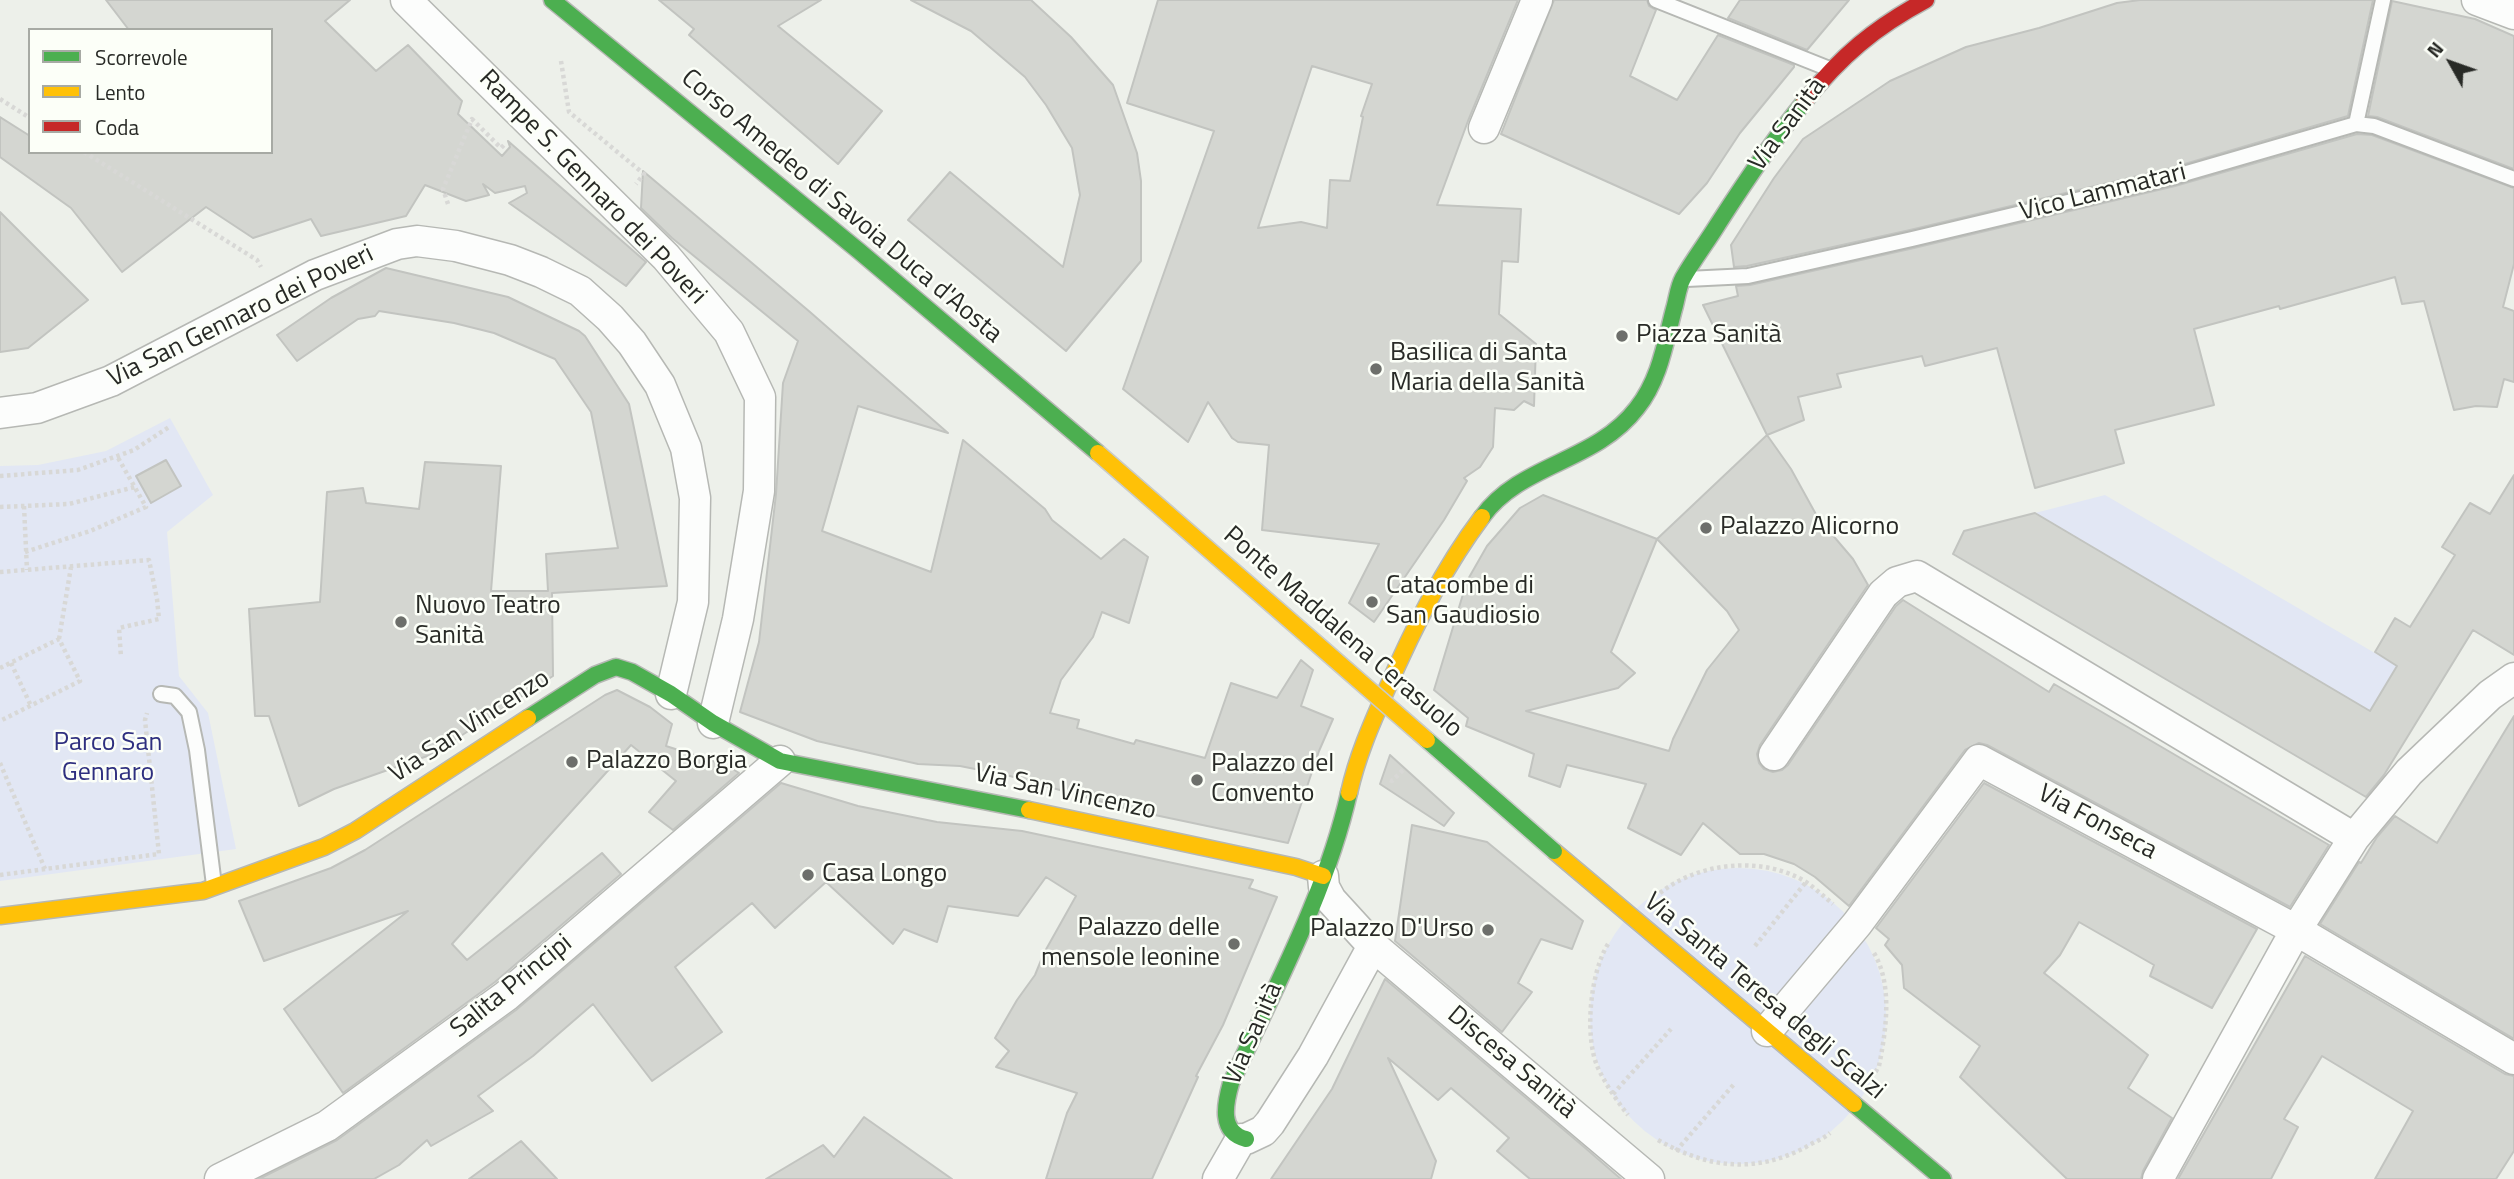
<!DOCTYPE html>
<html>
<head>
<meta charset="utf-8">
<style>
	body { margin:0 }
	#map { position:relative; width:2514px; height:1179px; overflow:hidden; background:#edf0ea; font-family:"Titillium Web",sans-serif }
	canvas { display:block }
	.legend { position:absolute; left:28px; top:28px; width:245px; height:126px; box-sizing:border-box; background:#fcfff8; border:2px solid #a7aaa4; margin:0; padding:9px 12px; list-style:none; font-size:21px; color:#282a26 }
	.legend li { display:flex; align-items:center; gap:14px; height:35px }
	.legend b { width:35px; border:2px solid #a7aaa4 }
	.north { position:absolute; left:2416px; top:28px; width:70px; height:70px; -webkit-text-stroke:5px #fcfff8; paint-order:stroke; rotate:310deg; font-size:19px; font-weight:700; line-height:28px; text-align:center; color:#282a26 }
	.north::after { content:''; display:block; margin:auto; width:24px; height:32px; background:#282a26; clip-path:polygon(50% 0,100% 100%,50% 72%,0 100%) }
</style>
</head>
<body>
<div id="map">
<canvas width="2514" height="1179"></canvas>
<ul class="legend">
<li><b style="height:9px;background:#4caf50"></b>Scorrevole</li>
<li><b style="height:9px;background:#ffc107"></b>Lento</li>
<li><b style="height:9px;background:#c62828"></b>Coda</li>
</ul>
<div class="north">N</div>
</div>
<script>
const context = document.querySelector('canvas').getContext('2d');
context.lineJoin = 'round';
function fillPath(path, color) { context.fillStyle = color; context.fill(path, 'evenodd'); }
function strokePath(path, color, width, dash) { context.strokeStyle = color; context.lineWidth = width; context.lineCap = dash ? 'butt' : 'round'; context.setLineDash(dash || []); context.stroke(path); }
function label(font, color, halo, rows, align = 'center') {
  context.font = font + ' "Titillium Web",sans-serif'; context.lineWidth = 5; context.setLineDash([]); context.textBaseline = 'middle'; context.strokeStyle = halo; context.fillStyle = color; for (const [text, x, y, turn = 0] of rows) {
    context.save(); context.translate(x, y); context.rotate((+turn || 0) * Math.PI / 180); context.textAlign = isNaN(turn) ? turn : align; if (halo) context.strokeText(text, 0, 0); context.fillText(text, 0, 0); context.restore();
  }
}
const green = new Path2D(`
	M170,418L213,495L167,532L179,676L208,713L236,849L0,881V466L38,465L106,451Z
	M2105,495L2397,666L2370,711L2035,513Z
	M1590 1016a148 148 0 1 1 296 0a148 148 0 1 1-296 0Z`);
const building = new Path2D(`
	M106,0H350L325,21L376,71L408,45L462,101L458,114L502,156L510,147L508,141L646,262L626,286L509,203L527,193L525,186L495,193L483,184L489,195L466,201L425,185L406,216L321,236L311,219L253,238L206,207L122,272L71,208L0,157V117L30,136V152H271V30H129Z
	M659,0H821L778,26L882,111L838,164L689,35L694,29Z
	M911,0H1031L1071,37L1113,85L1137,153L1141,181V261L1066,351L908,220L950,172L1063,267L1080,195L1072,148L1046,105L1025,77L971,31Z
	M1158,0H1518L1468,121L1437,205L1521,209L1518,262L1502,261L1499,314L1536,344L1534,406L1524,401L1514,410L1495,408L1493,447L1480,467L1464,478L1467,481L1444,520L1374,622L1349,603L1379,544L1262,530L1269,445L1238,442L1232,438L1208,402L1188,442L1123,389L1214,131L1127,103ZM1312,66L1372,84L1361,116L1363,117L1350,181L1330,180L1327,228L1301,222L1258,228Z
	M1554,0H1647L1649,6L1656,10L1630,76L1677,100L1718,35L1794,65V67L1740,133L1707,183L1679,214L1501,134Z
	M1740,0H1849L1807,50L1728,18Z
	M2140,0H2373L2348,116L2171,168L1910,230L1747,266L1734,267L1731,245L1774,178L1803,139L1890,81L1966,47L2039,28L2117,3Z
	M2392,1L2475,19L2514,36V169L2377,117L2368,116Z
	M2357,134L2372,135L2514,188V264L2503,307L2514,311V382L2504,379L2497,407L2476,406L2454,410L2424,301L2402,304L2395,277L2280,309L2279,306L2194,329L2214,405L2115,430L2124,463L2035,488L1997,348L1925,366L1922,356L1837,374L1841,387L1798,397L1804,420L1767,435L1703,305L1738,296L1736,286L1750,285L1914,248L2175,186Z
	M643,171L810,312L948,433L858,406L822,531L931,572L963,440L1045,509L1052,520L1101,559L1124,539L1148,557L1129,623L1102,612L1093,637L1061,680L1050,713L1079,720L1077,728L1134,744L1136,740L1205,758L1231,683L1277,698L1301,660L1313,670L1301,706L1333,719L1319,751L1288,843L1131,810L1010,776L960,766L918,764L817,741L740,712L759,642L776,494L783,383L798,341L672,238L641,208Z
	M0,212L88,300L28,348L0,352Z
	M386,268L508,297L579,331L585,336L629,404L667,586L552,593L553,676L433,754L334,789L299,806L269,716H255L249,609L320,602L327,492L363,488L366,503L419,509L425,462L501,466L491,591H548L546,554L618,548L591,412L555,359L494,333L454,323L379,311L375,316L358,319L297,361L277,335L331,298Z
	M1767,435L1791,469L1818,518L1853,559L1868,585L1760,745L1757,754L1759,763L1764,769L1773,772L1782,770L1788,765L1896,606L1903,600L2049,692L2054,684L2329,845L2290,907L1987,745L1979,743L1965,750L1849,906L1815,877L1794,864L1764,854H1740L1703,823L1681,855L1628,828L1646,784L1567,765L1560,787L1529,776L1534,754L1466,726L1468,718L1434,690L1467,581L1487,546L1520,508L1543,495L1657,539ZM1657,539L1727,611L1739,630L1707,670L1673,739L1669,751L1526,711L1618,688L1635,673L1611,652Z
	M166,460L181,486L151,503L136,476Z
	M2514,475V655L2473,630L2384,775L2366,797L1953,554L1964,531L2035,513L2370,711L2397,666L2375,652L2395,618L2410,627L2455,555L2442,547L2470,503L2490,514Z
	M617,690L650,707L672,724L666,746L728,766L739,773L673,830L649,812L676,781L631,745L452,944L467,960L602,853L621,874L495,982L343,1093L284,1009L408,911L264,961L239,901L331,868L365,850L605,695Z
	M2514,716V1039L2320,924L2359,862L2361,863L2377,837L2395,816L2437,843Z
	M1390,755L1454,813L1444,826L1380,784Z
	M781,783L858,806L937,822L1022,831L1253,880L1249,888L1277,897L1223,1025L1196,1076L1198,1077L1152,1179H1046L1067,1113L1077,1093L996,1067L1009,1051L995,1038L1017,1000L1035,975L1044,953L1076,896L1046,877L1018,916L948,906L937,942L904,929L893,944L826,882L775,928L752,903L675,967L722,1032L652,1081L593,1004L533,1056L478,1096L493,1111L431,1146L427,1140L399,1165L374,1179H259L337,1140L516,1010Z
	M1984,783L2257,929L2212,1008L2150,976L2154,965L2079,922L2060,955L2044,973L2148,1055L2128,1088L2172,1118L2143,1171L2141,1179H2067L1960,1077L1980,1046L1904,988L1902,965L1885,945L1889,939L1876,928Z
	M1412,825L1487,842L1583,921L1572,949L1541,939L1518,983L1532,992L1502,1032L1395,941Z
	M2305,956L2505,1074L2514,1076V1151L2496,1179H2375L2413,1111L2322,1056L2284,1119L2298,1127L2271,1179H2178Z
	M1385,979L1583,1146L1621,1179H1530L1497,1151L1509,1138L1471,1105L1451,1088L1438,1100L1388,1058L1436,1161L1431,1179H1271L1332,1089Z
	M864,1117L952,1179H766L823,1145L834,1157Z
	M521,1141L557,1179H469Z`);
const path = new Path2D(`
	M561,61L569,112L644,174L636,184
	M0,99L30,118
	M84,152L257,260L261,267
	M448,204L443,189L472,119L501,148L505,144
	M0,476L78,470L134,450L169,427
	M24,506L27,570
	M0,507L69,504L135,487
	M25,552L90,531L146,507L117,456
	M0,572L149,560L157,599L159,619L119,628L121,657
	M59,639L71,567
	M11,663L31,706
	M0,668L59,639L80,681L0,721
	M0,763L45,869
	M1390,780L1392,781L1404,769
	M0,875L159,854L145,720L147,713
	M1660,893C1696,864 1756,856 1799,878C1811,884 1822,895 1833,904
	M1608,944C1590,973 1584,1037 1598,1068C1606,1085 1617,1101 1628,1115
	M1755,946L1806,882
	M1874,953C1893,985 1886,1031 1879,1066L1875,1073
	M1613,1094L1671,1029
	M1658,1140C1707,1168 1755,1174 1806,1147C1814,1142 1823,1139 1830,1133
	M1676,1151L1735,1083`);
const lane = new Path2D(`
	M1656,0L1827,68
	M2356,124L2383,0
	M1687,279L1748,276L1912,239L2173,177L2356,124L2374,126L2514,179
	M161,694L175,696L189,712L197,750L214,885`);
const street = new Path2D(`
	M406,0L666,257L729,332L760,397L759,491L738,619L713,723
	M2477,0L2514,14
	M1484,128L1537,0
	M0,413L37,408L111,381L315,275L397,244L417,241L456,246L510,260L541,272L580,291L610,318L632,343L660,385L686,448L695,498L693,602L671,694
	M1774,755L1883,594L1897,582L1917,576L2354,838
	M1323,876L1324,887L1331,900L1373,946L1649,1179
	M1767,1031L1857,924L1979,760L2296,930L2514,1059
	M1246,1139L1263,1131L1270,1123L1313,1056L1373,946
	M220,1179L327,1126L506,996L780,761
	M1218,1179L1241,1139
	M2158,1179L2296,930L2354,838L2409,772L2490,695L2514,678`);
const fast = new Path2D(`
	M552,0L859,251L1098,453
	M1482,517C1521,463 1595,463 1637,408C1660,379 1665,343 1674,309C1677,299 1678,287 1683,278C1693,260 1707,242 1718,224C1745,182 1772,141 1804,102
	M528,718L595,675L616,667L632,672L671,694L713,723L780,761L1029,810
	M1854,1104L1943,1179
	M1246,1139C1219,1132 1225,1104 1231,1083C1274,989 1326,894 1349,793`);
const slow = new Path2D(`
	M1349,793C1357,757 1371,725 1386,691C1412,631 1442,570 1482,517
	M1029,810L1296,867L1323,876
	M1554,851L1854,1104
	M0,916L203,891L324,847L355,831L528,718`);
const jam = new Path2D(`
	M1804,102C1841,56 1874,28 1926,0`);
const fastBridge = new Path2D(`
	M1427,740L1554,851`);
const slowBridge = new Path2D(`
	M1098,453L1427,740`);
const markers = [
	[1622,336,7,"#6d6f6b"],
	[1376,369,7,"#6d6f6b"],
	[1706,528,7,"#6d6f6b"],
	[1372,602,7,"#6d6f6b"],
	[401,622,7,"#6d6f6b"],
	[572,762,7,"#6d6f6b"],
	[1197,780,7,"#6d6f6b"],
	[808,875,7,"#6d6f6b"],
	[1488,930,7,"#6d6f6b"],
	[1234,944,7,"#6d6f6b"]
];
const streetNames = [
	["Via Sanità",1788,125,-53],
	["Rampe S. Gennaro dei Poveri",592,188,46],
	["Vico Lammatari",2103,193,-14],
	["Corso Amedeo di Savoia Duca d'Aosta",841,207,40],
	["Via San Gennaro dei Poveri",241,317,-26],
	["Ponte Maddalena Cerasuolo",1342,633,41],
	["Via San Vincenzo",470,727,-33],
	["Via San Vincenzo",1065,793,12],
	["Via Fonseca",2097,823,28],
	["Salita Principi",512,987,-39],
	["Via Santa Teresa degli Scalzi",1764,997,40],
	["Via Sanità",1254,1034,-66],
	["Discesa Sanità",1511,1063,40]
];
const poiNames = [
	["Piazza Sanità",1636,336],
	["Basilica di Santa",1390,354],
	["Maria della Sanità",1390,384],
	["Palazzo Alicorno",1720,528],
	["Catacombe di",1386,587],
	["San Gaudiosio",1386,617],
	["Nuovo Teatro",415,607],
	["Sanità",415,637],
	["Palazzo Borgia",586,762],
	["Palazzo del",1211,765],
	["Convento",1211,795],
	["Casa Longo",822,875],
	["Palazzo delle",1220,929,"right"],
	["mensole leonine",1220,959,"right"],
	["Palazzo D'Urso",1474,930,"right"]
];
const parkNames = [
	["Parco San",108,744],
	["Gennaro",108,774]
];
fillPath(green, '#e2e7f4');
fillPath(building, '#d4d6d1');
strokePath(building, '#c2c4c0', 2);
strokePath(lane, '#b6b8b4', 18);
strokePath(street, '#b6b8b4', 33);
strokePath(fast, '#b6b8b4', 19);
strokePath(slow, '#b6b8b4', 19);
strokePath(jam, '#b6b8b4', 19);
strokePath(path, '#d8d8d6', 4.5, [3.5, 3.5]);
strokePath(lane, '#fcfdfc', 14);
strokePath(street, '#fcfdfc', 30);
strokePath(fast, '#4caf50', 16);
strokePath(slow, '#ffc107', 16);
strokePath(jam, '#c62828', 16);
strokePath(fastBridge, '#c9cbc8', 19, []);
strokePath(slowBridge, '#c9cbc8', 19, []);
strokePath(fastBridge, '#4caf50', 16);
strokePath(slowBridge, '#ffc107', 16);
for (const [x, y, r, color] of markers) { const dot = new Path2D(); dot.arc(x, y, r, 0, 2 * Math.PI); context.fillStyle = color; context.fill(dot); strokePath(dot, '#fcfff8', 2.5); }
label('26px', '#282a26', '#fcfff8', streetNames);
label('26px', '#282a26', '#fcfff8', poiNames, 'left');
label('26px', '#2e2f7f', '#fcfff8', parkNames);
</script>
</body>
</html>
